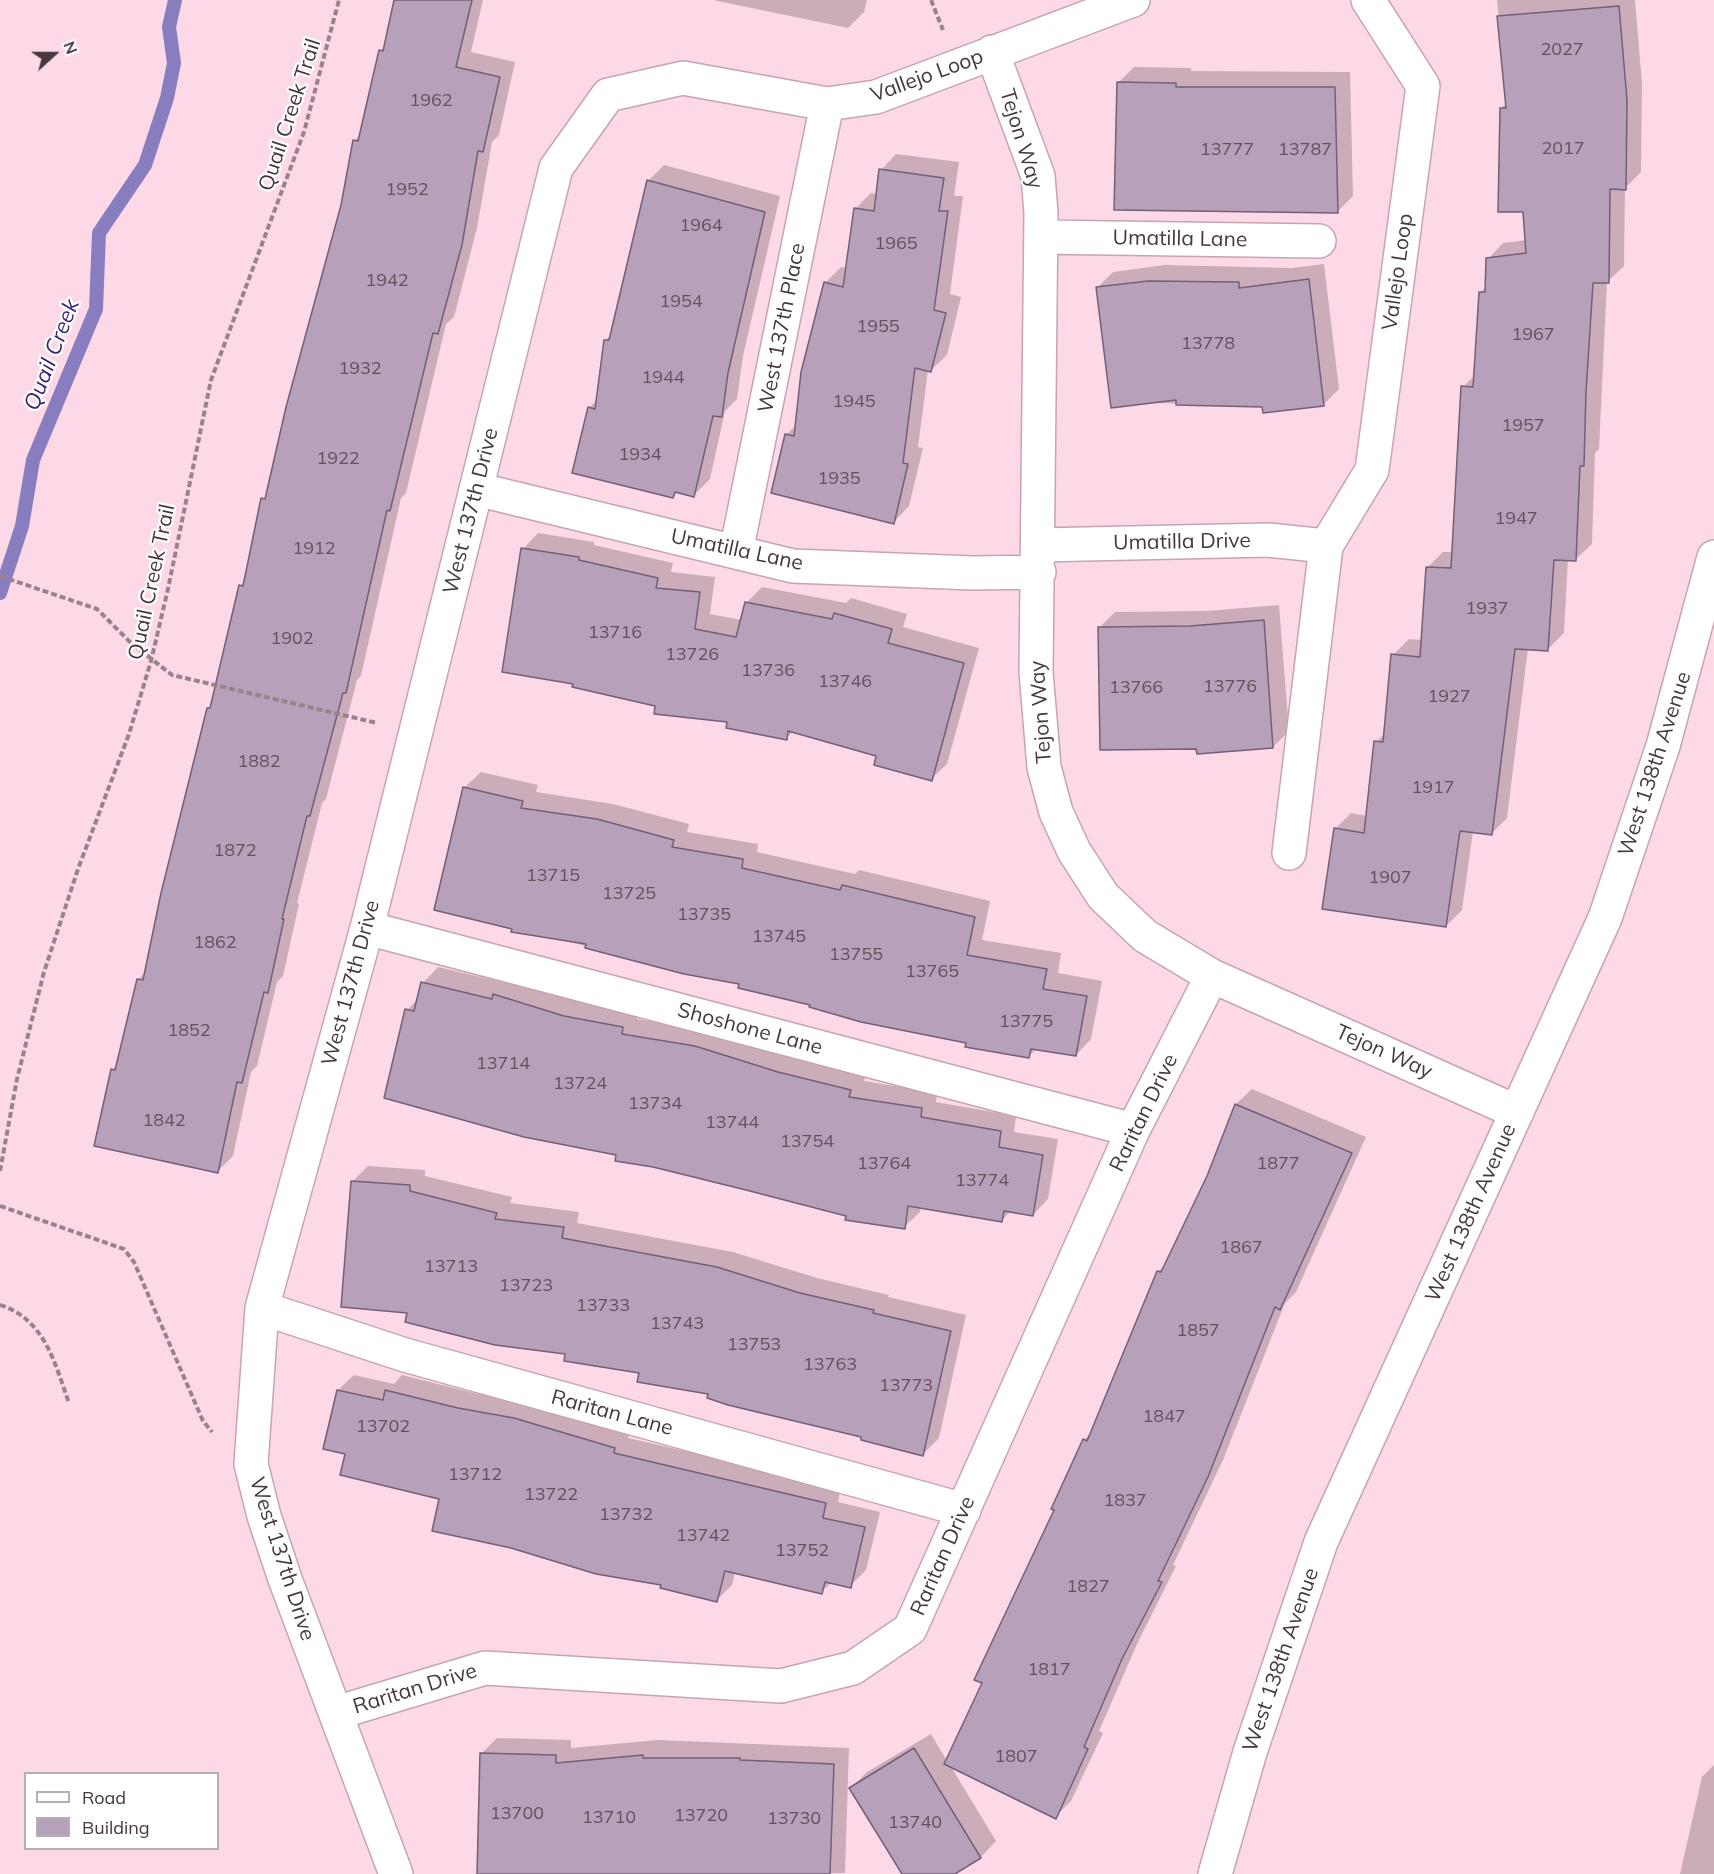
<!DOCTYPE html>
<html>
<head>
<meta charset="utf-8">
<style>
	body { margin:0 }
	#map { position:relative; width:1714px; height:1874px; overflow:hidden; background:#fdd9e8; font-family:Mulish,sans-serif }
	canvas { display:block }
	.legend { position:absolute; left:24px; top:1772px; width:195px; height:78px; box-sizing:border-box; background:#fff; border:2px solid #b5afb1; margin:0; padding:8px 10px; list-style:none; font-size:18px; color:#46383d }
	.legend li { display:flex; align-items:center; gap:12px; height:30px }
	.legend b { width:30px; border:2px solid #b5afb1 }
	.north { position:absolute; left:24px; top:24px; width:60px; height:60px; -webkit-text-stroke:4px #fff; paint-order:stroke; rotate:69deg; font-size:16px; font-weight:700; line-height:24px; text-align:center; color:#46383d }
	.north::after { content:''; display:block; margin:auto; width:21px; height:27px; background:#46383d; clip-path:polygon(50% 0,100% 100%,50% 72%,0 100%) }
</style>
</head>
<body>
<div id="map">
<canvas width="1714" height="1874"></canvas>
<ul class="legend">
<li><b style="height:8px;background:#fff"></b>Road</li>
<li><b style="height:16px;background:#b6a0ba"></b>Building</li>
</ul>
<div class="north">N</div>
</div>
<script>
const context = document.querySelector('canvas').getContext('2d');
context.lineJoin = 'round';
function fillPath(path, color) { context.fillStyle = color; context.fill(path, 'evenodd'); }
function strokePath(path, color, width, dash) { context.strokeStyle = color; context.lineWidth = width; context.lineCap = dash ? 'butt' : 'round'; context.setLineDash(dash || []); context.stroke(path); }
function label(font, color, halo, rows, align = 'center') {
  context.font = font + ' Mulish,sans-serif'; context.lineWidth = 4.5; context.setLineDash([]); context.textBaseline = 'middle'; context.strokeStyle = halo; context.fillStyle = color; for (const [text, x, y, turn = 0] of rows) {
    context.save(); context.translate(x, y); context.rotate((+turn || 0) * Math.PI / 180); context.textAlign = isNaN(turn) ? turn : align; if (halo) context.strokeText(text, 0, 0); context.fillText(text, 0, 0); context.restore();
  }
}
const shadow = new Path2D(`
	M396,0H483L471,52L515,62L499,135L492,142L477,228L454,317L446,324L406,493L401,498L361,676L357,680L326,799L322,803L297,903L299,904L283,976L277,982L257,1066L251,1072L233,1156L217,1172L112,1070L118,1064L139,979L146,971L191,778L342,206L354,141L362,133L380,51L385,46Z
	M713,0H867L864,12L848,28Z
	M1497,0H1635L1642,83L1641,172L1625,188L1624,266L1607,282L1599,449L1595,453L1592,544L1576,559H1568L1564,633L1548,649L1528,648L1507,818L1492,833L1473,831L1462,910L1446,926L1335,829L1351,813L1367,816L1376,742L1386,732L1393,655L1409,639L1422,640L1428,567L1443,552H1453L1463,387L1476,374L1481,292L1487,286L1488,259L1503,243L1527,240L1525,210L1501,108L1507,103Z
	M1134,67L1191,68V71L1350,72L1353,196L1337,212L1118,83Z
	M896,154L959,162L954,196H963L950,294L961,297L947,355L931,370H928L918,447L923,448L909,506L894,522L786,435L797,424L825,283L841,267L847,268L855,209L871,193L877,194L881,170Z
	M664,165L780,196L743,356L737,399L725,411L710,479L694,495L678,491L673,497L589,408L598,399L606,340L612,334L648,181Z
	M1324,264L1339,389L1323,405L1140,403L1097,288L1113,272L1165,265L1292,268Z
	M538,533L594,542V545L673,563L671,572L715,577L710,614L742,620L746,603L762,587L846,603L851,598L907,614L903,627L979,648L947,764L931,779L878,755L794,731L786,738L729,720L657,705L523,549Z
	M1279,605L1289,731L1273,747L1198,748L1099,628L1115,612L1207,611Z
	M481,772L538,785L536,792L613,804L689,824L687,832L758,844L757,852L855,874L859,870L990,901L982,940L1061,953L1058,973L1102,981L1091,1039L1076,1055L1037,1048L1029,1056L436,909L465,787Z
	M438,967L506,983L510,979L638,1012L637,1019L711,1031L866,1075L864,1081L937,1093L936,1102L1016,1116L1014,1132L1058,1139L1048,1199L1033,1215L1011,1211L1002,1220L921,1206L920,1212L904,1227L618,1154L407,1010L419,998L423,983Z
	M1252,1089L1366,1137L1296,1292L1285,1303L1223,1460L1173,1565L1176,1566L1138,1642L1099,1731L1103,1733L1071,1801L1055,1817L950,1765L996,1841L981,1857L952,1874H904L851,1788L867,1772L931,1734L947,1761L984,1683L1056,1510L1053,1508L1084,1440L1092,1432L1158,1272L1167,1263L1208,1176L1236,1104Z
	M368,1166L425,1170V1176L512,1197L510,1203L579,1212L577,1223L733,1252L817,1278L889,1295L888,1297L966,1315L939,1438L923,1454L641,1372L409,1311L352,1182Z
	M354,1375L394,1384L402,1375L474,1393L530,1403L630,1432L628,1438L841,1487L838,1502L880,1512L866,1570L850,1586L832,1582L821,1592L735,1572L732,1585L717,1600L663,1584L441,1498L346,1453L338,1390Z
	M497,1738L571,1740V1748L658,1740L849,1748L845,1873L479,1874L481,1754Z
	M1714,1765V1874H1680L1702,1777Z`);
const stream = new Path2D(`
	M0,593L22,526L33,460L96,309L99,233L145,165L167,98L174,63L169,27L175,0`);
const building = new Path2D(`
	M394,0H472L456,67L500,77L483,152L478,151L462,245L438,334L433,333L390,511L387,510L346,693H343L310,816H307L282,919H284L268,993L264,992L242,1083L237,1082L218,1173L94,1146L111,1069L115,1070L137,979L143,980L161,893L207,708H210L239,585L243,586L261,498L265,499L286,407L341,205L353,140L358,141L379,50L383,51Z
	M1619,6L1627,100L1626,190L1610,189L1609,283H1593L1586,392L1584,466H1580L1576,561L1554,560L1548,651L1515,649L1492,835L1460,831L1446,927L1322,909L1334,828L1364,833L1374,741L1383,742L1391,654L1420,657L1426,567L1451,568L1461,386L1473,387L1479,292H1485L1486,258L1526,253L1523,212H1498L1500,108H1506L1497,16Z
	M1117,82L1176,83V87H1335L1338,213L1114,210Z
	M879,169L944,178L939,211H948L934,310L946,313L931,372L915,368L903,463L908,464L894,524L771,493L785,434L794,436L801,372L824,282L843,287L854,208L874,211Z
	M647,180L765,212L728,373L722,417L713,416L694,497L675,492L673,498L572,473L588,407L595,409L604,340H609Z
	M1309,279L1324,406L1263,413L1262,407L1176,405V400L1111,408L1096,287L1148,281L1239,282V288Z
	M521,548L579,557V560L658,578L656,588L700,592L695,629L736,637L745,602L832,619L834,613L892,629L888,643L964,663L932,781L874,765L876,756L788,731L787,740L726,728L727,722L654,714L655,706L572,687L573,684L502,672Z
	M1264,620L1273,748L1197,754L1196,749L1100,750L1098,627L1190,626Z
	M463,787L523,801L521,808L597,819L674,840L672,847L743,859L742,868L840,890L842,885L975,917L967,955L1047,969L1043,989L1087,996L1076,1056L1031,1049L1029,1058L965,1047L966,1043L861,1022L809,1007L810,1005L738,988L739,984L684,974L585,948L586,944L511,932L512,929L434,910Z
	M421,982L492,999L493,994L564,1016L623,1027L622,1034L695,1046L778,1072L851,1090L849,1097L922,1108L921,1117L1001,1131L999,1147L1043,1155L1033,1216L1004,1211L1002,1222L908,1206L905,1229L845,1220L846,1216L746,1190L653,1167L615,1161L616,1155L524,1137L384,1098L405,1009L414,1011Z
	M1235,1104L1352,1153L1280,1310L1275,1307L1208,1477L1158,1581L1162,1582L1122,1659L1084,1747L1088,1749L1056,1819L944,1764L982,1683L974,1680L1054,1510L1051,1509L1083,1439L1087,1441L1157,1271L1161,1272L1207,1176Z
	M351,1181L410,1185V1191L497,1213L495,1219L564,1227L562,1238L717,1267L800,1293L874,1310L873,1313L951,1331L923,1456L861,1440V1437L728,1405L707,1398L708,1394L637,1382L639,1373L564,1361L565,1354L495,1345L405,1322L407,1313L341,1307Z
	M337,1390L383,1400L385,1390L458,1408L514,1418L615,1448L614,1453L826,1503L823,1518L865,1527L851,1588L825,1582L822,1594L725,1571L717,1602L660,1588L661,1585L596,1574L511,1548L432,1531L439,1499L340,1475L345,1454L323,1449Z
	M914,1748L981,1858L955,1874H902L849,1788Z
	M480,1753L556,1755V1763L643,1755V1758H740V1760L834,1764L830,1874H477Z`);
const path = new Path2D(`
	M931,0L943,30
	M0,576L97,609L131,643L172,675L377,723
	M0,1171L17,1079L44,972L78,869L129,734L151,661L168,589L211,380L304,132L339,0
	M0,1206L124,1249L134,1262L203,1421L212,1432
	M0,1305C45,1319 55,1364 69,1403`);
const minor = new Path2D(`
	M992,52L1038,176L1041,213L1036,672L1044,767L1056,812L1074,851L1103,896L1145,936L1212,976L1517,1112
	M1041,237L1319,241
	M476,489L793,566L973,573L1039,572
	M1039,545L1268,540L1326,546
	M736,552L827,104
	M1289,853L1326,546L1372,470L1423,86L1368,0
	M367,928L1133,1130
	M262,1308L405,1355L964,1510
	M336,1713L485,1668L781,1686L853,1668L910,1629L1133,1130L1212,976
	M396,1874L285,1579L264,1516L251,1464L262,1308L367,928L556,168L608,95L683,78L827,104L876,97L1133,0
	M1215,1874L1250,1752L1321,1542L1605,918L1663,746L1714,557`);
const numberNames = [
	["2027",1562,50],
	["1962",431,101],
	["2017",1563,149],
	["13777",1227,150],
	["13787",1305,150],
	["1952",407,190],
	["1964",701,226],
	["1965",896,244],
	["1942",387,281],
	["1954",681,302],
	["1955",878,327],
	["1967",1533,335],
	["13778",1208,344],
	["1932",360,369],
	["1944",663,378],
	["1945",854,402],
	["1957",1523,426],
	["1934",640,455],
	["1922",338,459],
	["1935",839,479],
	["1947",1516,519],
	["1912",314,549],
	["1937",1487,609],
	["13716",615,633],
	["1902",292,639],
	["13726",692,655],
	["13736",768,671],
	["13746",845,682],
	["13776",1230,687],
	["13766",1136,688],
	["1927",1449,697],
	["1882",259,762],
	["1917",1433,788],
	["1872",235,851],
	["13715",553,876],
	["1907",1390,878],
	["13725",629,894],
	["13735",704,915],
	["13745",779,937],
	["1862",215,943],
	["13755",856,955],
	["13765",932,972],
	["13775",1026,1022],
	["1852",189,1031],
	["13714",503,1064],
	["13724",580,1084],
	["13734",655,1104],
	["1842",164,1121],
	["13744",732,1123],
	["13754",807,1142],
	["13764",884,1164],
	["1877",1278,1164],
	["13774",982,1181],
	["1867",1241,1248],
	["13713",451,1267],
	["13723",526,1286],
	["13733",603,1306],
	["13743",677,1324],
	["1857",1198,1331],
	["13753",754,1345],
	["13763",830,1365],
	["13773",906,1386],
	["1847",1164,1417],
	["13702",383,1427],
	["13712",475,1475],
	["13722",551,1495],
	["1837",1125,1501],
	["13732",626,1515],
	["13742",703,1536],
	["13752",802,1551],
	["1827",1088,1587],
	["1817",1049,1670],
	["1807",1016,1757],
	["13700",517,1814],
	["13720",701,1816],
	["13710",609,1818],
	["13730",794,1819],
	["13740",915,1823]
];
const streetNames = [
	["Vallejo Loop",927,76,-20],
	["Quail Creek Trail",290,115,-72],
	["Tejon Way",1021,139,73],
	["Umatilla Lane",1180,239,1],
	["Vallejo Loop",1398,272,-82],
	["West 137th Place",782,328,-79],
	["West 137th Drive",471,511,-76],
	["Umatilla Drive",1182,542,-1],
	["Umatilla Lane",737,550,12],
	["Quail Creek Trail",152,582,-78],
	["Tejon Way",1041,712,-94],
	["West 138th Avenue",1655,764,-72],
	["West 137th Drive",351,983,-75],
	["Shoshone Lane",750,1029,15],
	["Tejon Way",1384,1052,24],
	["Raritan Drive",1144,1113,-64],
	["West 138th Avenue",1471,1213,-66],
	["Raritan Lane",612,1413,15],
	["Raritan Drive",943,1556,-66],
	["West 137th Drive",282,1559,72],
	["West 138th Avenue",1281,1660,-71],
	["Raritan Drive",415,1689,-17]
];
const waterNames = [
	["Quail Creek",52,355,-69]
];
fillPath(shadow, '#0003');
strokePath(stream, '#887dbf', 14);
fillPath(building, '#b6a0ba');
strokePath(building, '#735f77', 1.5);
strokePath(minor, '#c6a4b2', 36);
strokePath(path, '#9a828b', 4, [6, 3]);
strokePath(minor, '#fff', 33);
label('18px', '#62525c', null, numberNames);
label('21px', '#46383d', '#fff', streetNames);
label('italic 22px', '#3b2575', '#fff', waterNames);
</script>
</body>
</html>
